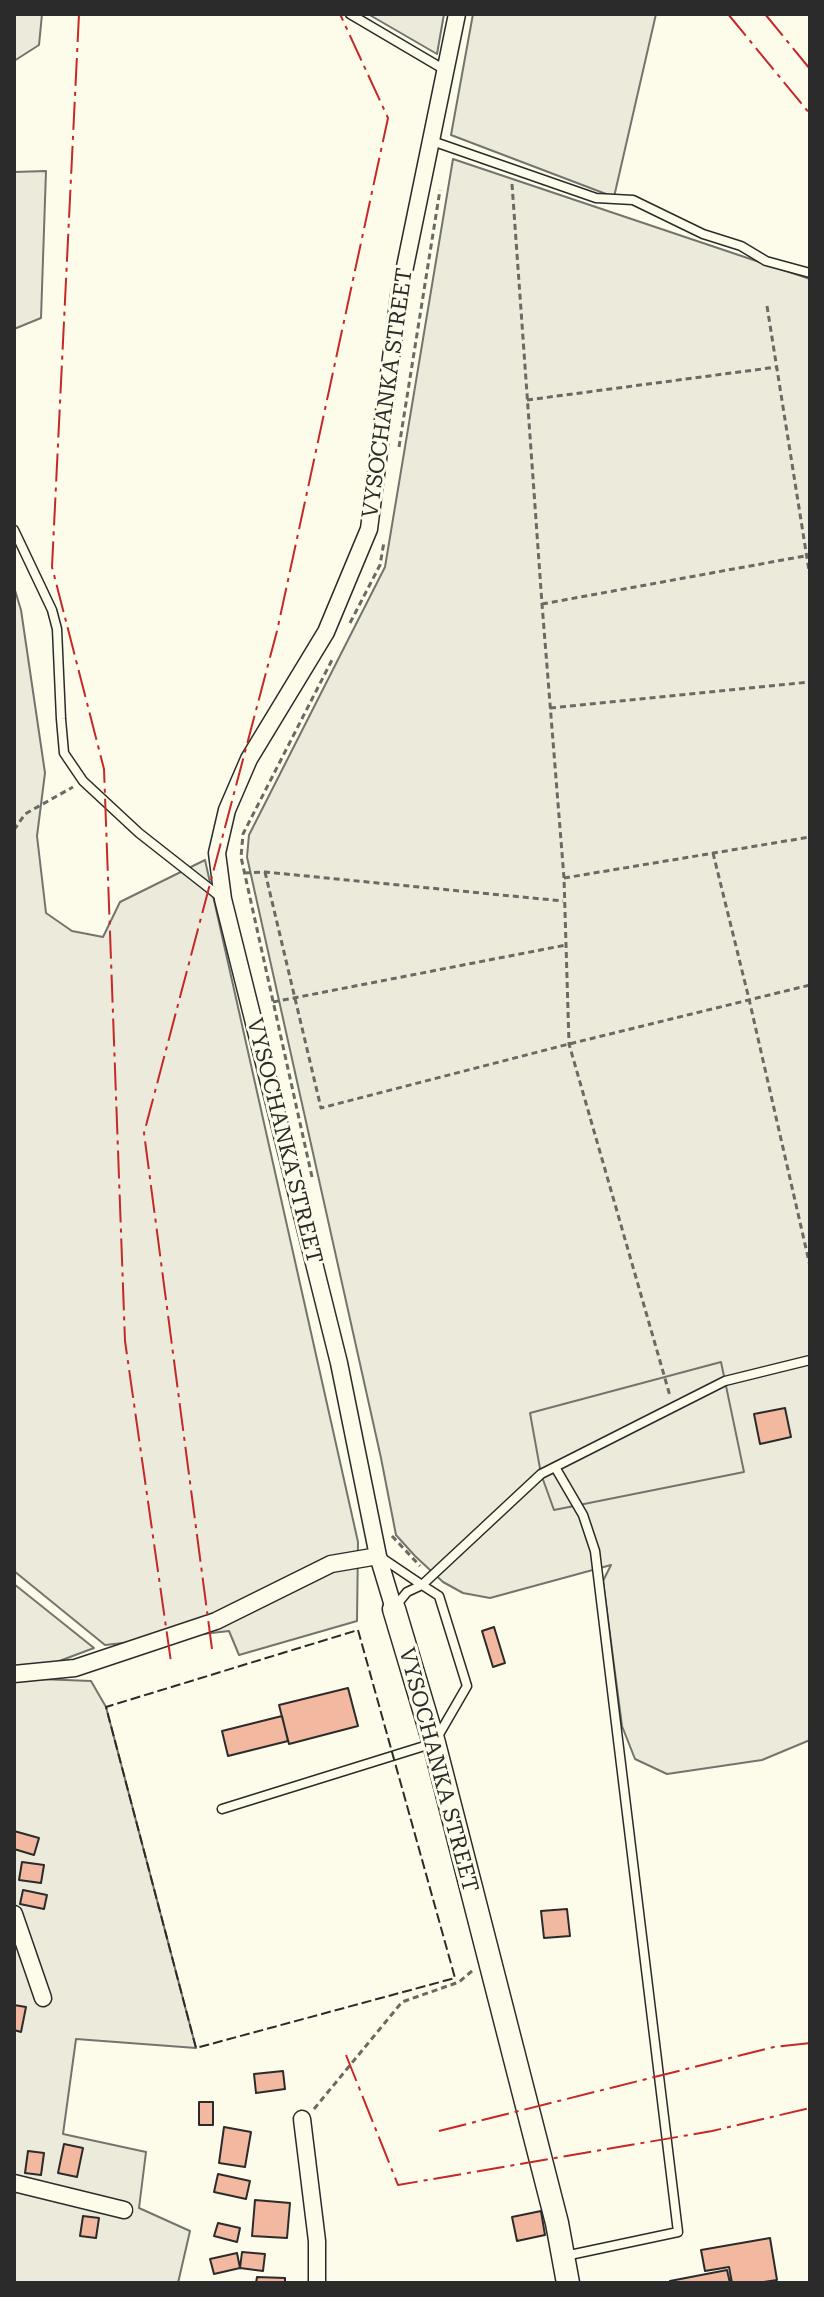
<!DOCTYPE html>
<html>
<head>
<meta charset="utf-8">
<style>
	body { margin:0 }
	#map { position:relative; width:824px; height:2297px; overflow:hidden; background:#fdfbea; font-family:"Roboto Serif",serif }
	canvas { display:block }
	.frame { position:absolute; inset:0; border:16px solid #2b2b2b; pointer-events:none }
</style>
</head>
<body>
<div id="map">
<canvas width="824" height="2297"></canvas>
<div class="frame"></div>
</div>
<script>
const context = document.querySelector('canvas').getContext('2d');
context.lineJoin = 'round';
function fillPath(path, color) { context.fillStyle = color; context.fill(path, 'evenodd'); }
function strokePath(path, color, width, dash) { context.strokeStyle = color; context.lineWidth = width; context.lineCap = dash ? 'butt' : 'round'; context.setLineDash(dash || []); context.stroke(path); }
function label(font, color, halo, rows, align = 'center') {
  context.font = font + ' "Roboto Serif",serif'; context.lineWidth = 6; context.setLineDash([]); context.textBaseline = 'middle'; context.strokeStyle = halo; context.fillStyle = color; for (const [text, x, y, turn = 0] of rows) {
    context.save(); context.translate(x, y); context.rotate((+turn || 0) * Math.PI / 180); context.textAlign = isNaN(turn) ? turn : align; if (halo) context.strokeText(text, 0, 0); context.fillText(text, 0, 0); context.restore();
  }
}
const green = new Path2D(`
	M14,14H42L39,45L14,61Z
	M368,14H444L437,54Z
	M473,14H656L614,197L451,135Z
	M453,159L810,279V1740L762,1760L667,1774L635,1759L622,1726L603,1581L611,1565L490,1598L463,1593L443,1582L415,1556L396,1535L381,1458L247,857L249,835L385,567Z
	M46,171L41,318L14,329V172Z
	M14,587L21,610L45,773L37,836L46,913L72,931L103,937L120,902L205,860L358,1542L357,1621L239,1655L229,1631L105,1645L14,1571Z
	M14,1584L94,1648L46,1666L14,1669Z
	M14,1678L91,1681L106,1707L196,2048L76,2039L63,2134L146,2152L139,2208L190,2231L178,2283H14Z`);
const parking = new Path2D(`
	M721,1362L744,1472L554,1510L541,1474L530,1413Z`);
const building = new Path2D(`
	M785,1408L791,1437L760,1444L754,1414Z
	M494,1627L505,1663L493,1667L482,1631Z
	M348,1688L358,1726L289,1744L279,1705Z
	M282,1716L288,1741L228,1756L222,1731Z
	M14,1831L39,1838L34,1855L14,1849Z
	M22,1862L44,1865L41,1883L19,1880Z
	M23,1890L47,1895L44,1909L20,1904Z
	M567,1909L570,1936L544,1938L541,1911Z
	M14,2005L26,2007L21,2032L14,2030Z
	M283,2071L285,2089L256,2093L254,2074Z
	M199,2102H213V2125H199Z
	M224,2127L251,2132L245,2167L219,2163Z
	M64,2144L83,2148L77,2177L58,2173Z
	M28,2151L44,2153L41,2175L25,2173Z
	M218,2174L250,2181L246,2199L214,2192Z
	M255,2200L290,2203L287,2238L252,2236Z
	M541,2211L545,2235L517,2241L512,2217Z
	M83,2216L99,2218L96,2238L80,2236Z
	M218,2223L240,2228L237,2242L214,2236Z
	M770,2238L777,2280L757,2283H732L729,2267L705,2271L701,2250Z
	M242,2252L265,2254L263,2271L240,2268Z
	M237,2253L240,2268L214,2274L210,2259Z
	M727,2270L730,2283H670V2281Z
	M257,2277L285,2278V2283H256Z`);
const path = new Path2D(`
	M512,184L542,604L564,878L569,1044L670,1396
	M767,306L810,577
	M527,400L777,367
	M399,447L440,190
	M542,604L810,555
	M350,623L380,565L384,542
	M550,708L810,682
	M14,830L25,814L73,787
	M713,853L749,999L810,1266
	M265,872L321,1108L569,1044L810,985
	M244,873L265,872L563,901
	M564,878L810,837
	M273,1002L566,945
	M312,1177L241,857L243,834L333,658
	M392,1536L420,1566
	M314,2109L402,2002L459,1982L472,1971`);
const service = new Path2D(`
	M350,14L445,70
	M432,141L596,198L633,200L703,234L741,246L766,261L810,273
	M14,530L52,610L57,629L61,719L64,753L83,781L139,833L223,899
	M555,1467L583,1515L595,1551L678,2232L565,2256
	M379,1556L422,1585L541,1474L725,1381L810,1360
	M222,1809L434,1743L467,1686L439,1596L422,1585L407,1592L394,1608`);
const minor = new Path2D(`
	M394,1609L378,1556L339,1363L223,899L217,853L227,810L249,759L326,632L369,529L399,296L457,14
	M14,1674L75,1668L216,1621L331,1564L378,1556
	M14,1914L43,1998
	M302,2119L317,2241V2283
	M14,2183L124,2210`);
const tertiary = new Path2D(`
	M394,1609L434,1743L557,2223L568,2283`);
const fence = new Path2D(`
	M358,1630L455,1978L196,2048L106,1707Z`);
const power = new Path2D(`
	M79,14L52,567L104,769L125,1341L171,1662
	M728,14L810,114
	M765,14L810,69
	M212,1649L144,1133L277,631L388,118L340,14
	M346,2055L398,2185L712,2131L810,2108
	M439,2131L774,2047L810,2043`);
const streetNames = [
	["VYSOCHANKA STREET",388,393,-82],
	["VYSOCHANKA STREET",284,1141,76],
	["VYSOCHANKA STREET",438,1770,75]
];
fillPath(green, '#ecebdb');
strokePath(green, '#74746e', 2);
fillPath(parking, '#eceadb');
strokePath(parking, '#74746e', 2);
fillPath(building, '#f2b8a0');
strokePath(building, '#2b2b2b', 2);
strokePath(service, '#2b2b2b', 11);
strokePath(minor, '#2b2b2b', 19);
strokePath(tertiary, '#2b2b2b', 25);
strokePath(path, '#6a6964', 3, [6, 4]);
strokePath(service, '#fdfbea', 8);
strokePath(minor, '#fdfbea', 16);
strokePath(tertiary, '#fdfbea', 22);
strokePath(fence, '#2b2b2b', 2, [10, 4]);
strokePath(power, '#c62828', 2, [28, 6, 4, 6]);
label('22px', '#2b2b2b', '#fdfbea', streetNames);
</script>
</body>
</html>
